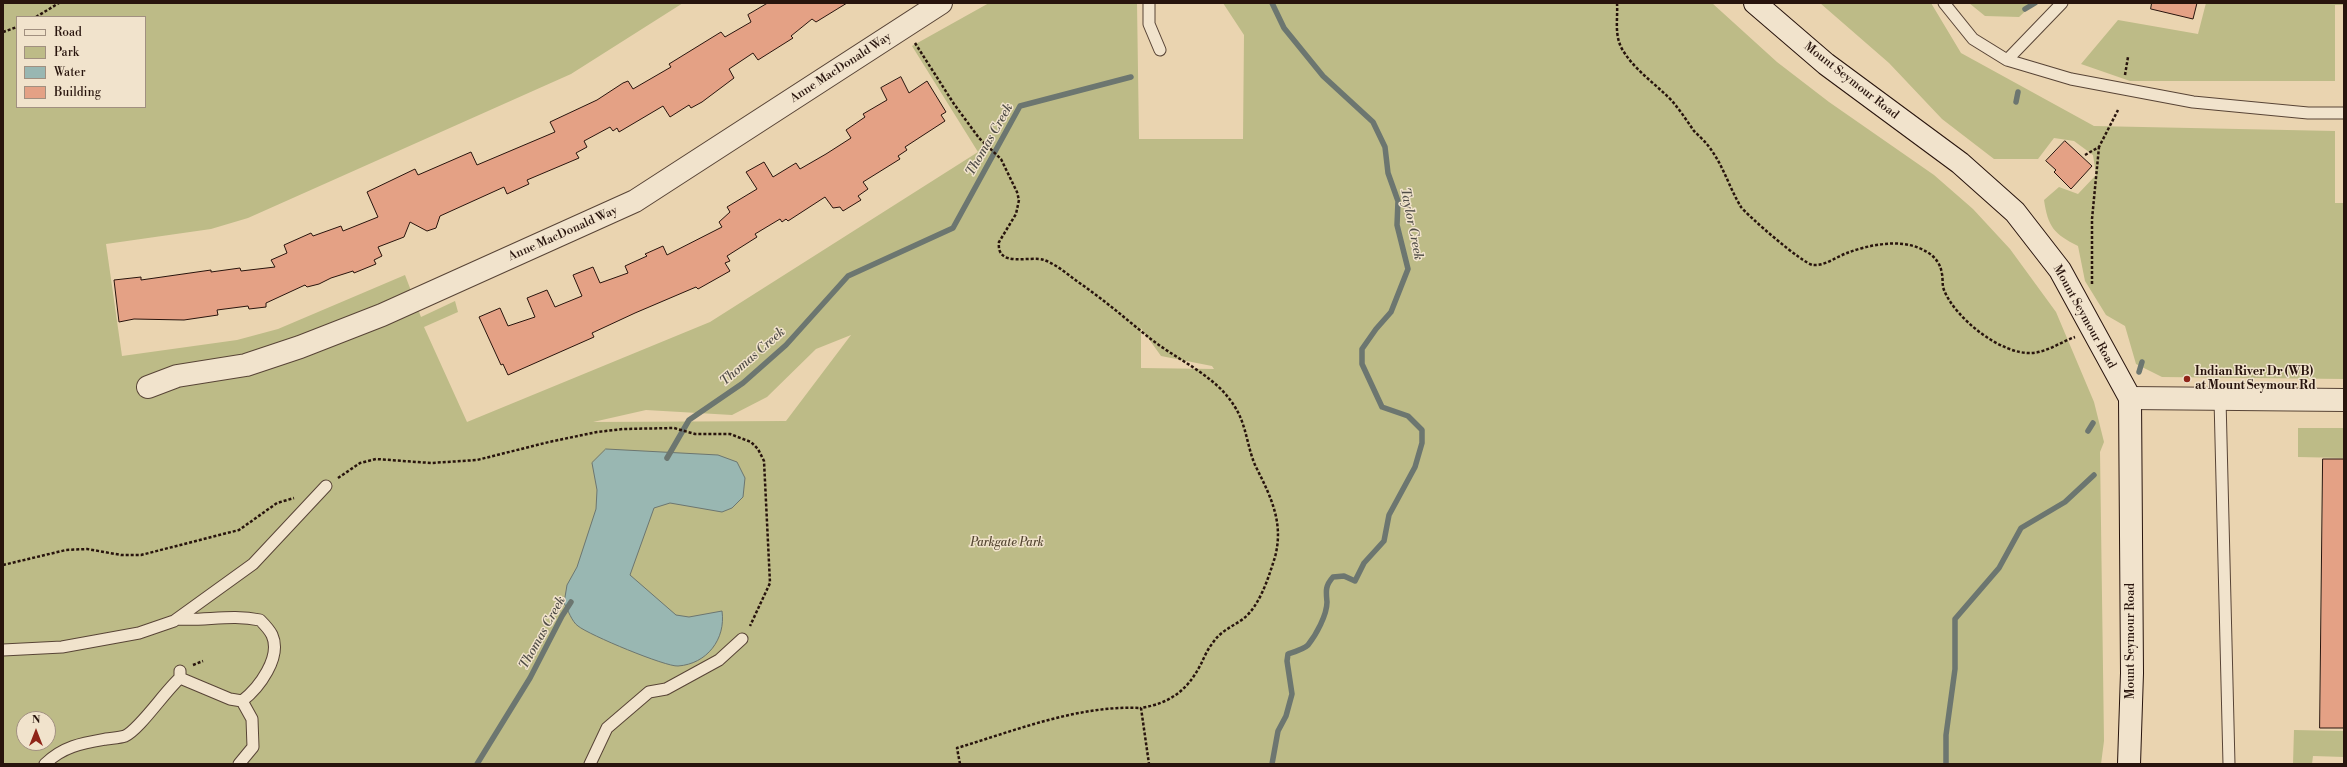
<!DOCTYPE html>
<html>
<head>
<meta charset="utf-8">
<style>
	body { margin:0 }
	#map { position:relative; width:2347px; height:767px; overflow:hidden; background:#ead4b0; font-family:"Libre Bodoni",serif }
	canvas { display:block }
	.frame { position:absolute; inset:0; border:4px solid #28140d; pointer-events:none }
	.legend { position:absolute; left:16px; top:16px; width:130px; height:92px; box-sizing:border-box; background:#f1e3cc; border:1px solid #a19080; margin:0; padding:5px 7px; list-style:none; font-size:12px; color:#28140d }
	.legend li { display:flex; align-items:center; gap:8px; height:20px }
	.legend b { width:20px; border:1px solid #a19080 }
	.north { position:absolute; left:16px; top:711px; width:40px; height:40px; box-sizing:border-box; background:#f1e3cc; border:1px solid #a19080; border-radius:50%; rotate:0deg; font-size:11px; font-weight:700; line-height:16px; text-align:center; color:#28140d }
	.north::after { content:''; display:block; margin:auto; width:14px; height:18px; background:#8f2418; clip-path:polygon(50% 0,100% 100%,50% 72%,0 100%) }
</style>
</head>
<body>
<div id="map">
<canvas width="2347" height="767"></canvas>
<div class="frame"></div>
<ul class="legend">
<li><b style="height:5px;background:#f1e3cc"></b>Road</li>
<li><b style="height:11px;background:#bdbb87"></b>Park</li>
<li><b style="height:11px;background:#99b7b2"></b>Water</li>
<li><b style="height:11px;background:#e4a185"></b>Building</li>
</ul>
<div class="north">N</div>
</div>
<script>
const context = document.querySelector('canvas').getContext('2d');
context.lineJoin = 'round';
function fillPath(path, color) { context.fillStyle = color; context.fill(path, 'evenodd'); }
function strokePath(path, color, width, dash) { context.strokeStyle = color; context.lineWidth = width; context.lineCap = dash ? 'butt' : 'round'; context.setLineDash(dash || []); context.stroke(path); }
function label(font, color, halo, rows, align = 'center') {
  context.font = font + ' "Libre Bodoni",serif'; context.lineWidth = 3; context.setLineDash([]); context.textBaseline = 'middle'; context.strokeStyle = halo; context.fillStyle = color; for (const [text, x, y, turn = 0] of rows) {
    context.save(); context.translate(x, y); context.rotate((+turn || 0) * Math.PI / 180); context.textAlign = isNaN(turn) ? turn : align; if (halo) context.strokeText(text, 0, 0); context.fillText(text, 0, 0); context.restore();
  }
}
const green = new Path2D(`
	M3,3H683L571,74L248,218L211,229L106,244L122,356L237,340L278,329L405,275L421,317L455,301L458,312L424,327L467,422L710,322L978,152L912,46L989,3H1137L1139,139H1243L1244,35L1223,3H1712L1777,62L1829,102L1934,175L1973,209L2010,249L2056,312L2094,402L2104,442L2100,452L2104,741L2101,764H3ZM17,17H145V107H17ZM1141,328L1161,356L1212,366L1214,369L1141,368ZM851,335L786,421L593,422L646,410L732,415L767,397L816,349ZM24,719H48V743H24Z
	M1820,3H1931L1961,53L2094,126L2335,131V203H2344V379L2162,377L2136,364L2125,326L2106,315L2085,281L2078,246C2054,234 2048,227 2044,200L2059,187L2078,194L2096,175L2093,155L2074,141L2054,138L2038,159H1994L1942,119L1889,63Z
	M1969,3H2034L2019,17L1985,16Z
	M2206,3H2344V5H2335V81H2130L2081,64L2118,20L2198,34Z
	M2298,428H2344V458L2298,457Z
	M2294,730L2344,731V757L2313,756L2312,764H2293Z`);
const water = new Path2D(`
	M606,449L718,455L737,462L745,478L743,497L732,508L722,512L670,503L654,508L630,575L676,615L689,617L722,611C726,639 707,664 678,666C666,667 589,635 578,626C572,622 568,610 564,603L567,585L577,567L596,509L597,490L592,463Z`);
const stream = new Path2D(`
	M1272,3L1284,28L1323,76L1373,122L1385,147L1388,173L1398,201L1397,225L1408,269L1391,312L1376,329L1362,349V364L1382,407L1408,416L1422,430V443L1415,467L1389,515L1384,541L1364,563L1355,581L1344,576L1333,577C1325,586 1326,591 1327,602C1327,615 1316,635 1308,645C1304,649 1294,652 1288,654L1287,661L1292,694L1286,716L1278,731L1272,764
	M2025,9L2035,3
	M2016,102L2018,92
	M2139,372L2142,362
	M2088,431L2093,423
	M667,458L689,420L743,383L786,345L848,276L953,228L1020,106L1131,77
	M477,764L530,678L562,616L571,602
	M1946,764V735L1955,669V619L1999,568L2021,528L2065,502L2094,475`);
const building = new Path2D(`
	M768,3H847L816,22L812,19L791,36L793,38L758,60L753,53L729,69L734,78L702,102L691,108L689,105L670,117L663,106L619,132L617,128L613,131L610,127L584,141L587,147L576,153L579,158L527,180L529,184L507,194L504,187L440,216L436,228L427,231L410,222L404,237L378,247L382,256L374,260L376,264L354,273L353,271L331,278L319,284L307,287L305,285L266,303V307L249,309L248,306L217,310L218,315L184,320L134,319L119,322L114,280L141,277V280L211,270V272L240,268L241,271L275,267L271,260L287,253L284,245L311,233L313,236L341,226L343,231L378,217L367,192L415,169L418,175L471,152L477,165L555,132L550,122L597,100L623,83L628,81L633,89L671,67L669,64L721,32L725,37L751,22L748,15Z
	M2152,3H2197L2193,19L2151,9Z
	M901,77L909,93L927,81L946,112L941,115L945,121L905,147L907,150L898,156L900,159L863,182L868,189L858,196L861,200L843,211L840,207L833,208L825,197L788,221L786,219L782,222L780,219L755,234L757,237L727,256L730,261L725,263L730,271L698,289L696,287L635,313L592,333L594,337L508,375L503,364L501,365L479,317L500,308L508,326L535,317L527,298L547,290L555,307L582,296L573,275L593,267L600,283L628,273L625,266L647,256L645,254L663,246L667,255L722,227L719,222L730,212L727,207L757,189L746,172L764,162L773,177L796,163L800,169L826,154L851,138L846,130L865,117L863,114L887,100L881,88Z
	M2065,141L2092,166L2071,189L2054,172L2056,170L2046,161Z
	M2323,459H2344V728H2320Z`);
const path = new Path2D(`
	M1617,3C1618,19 1614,34 1622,49C1635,71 1655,83 1672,101C1680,110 1687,121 1694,131C1700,137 1707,143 1712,151C1724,168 1730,189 1741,207C1748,216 1803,264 1813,265C1825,266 1836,257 1847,253C1868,245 1898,239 1919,248C1931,253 1940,260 1942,274C1943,279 1942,285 1944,290C1955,318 2001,355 2032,353C2047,352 2061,342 2075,337
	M36,17L59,3
	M3,32L17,27
	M915,43L954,104L979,138L1001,159L1017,192L1019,200L1016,214L999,242C996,269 1031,255 1044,260C1058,265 1069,276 1081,284C1104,300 1125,318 1147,336C1176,360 1215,374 1235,407C1247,426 1247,448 1256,467C1271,497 1284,523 1275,557C1269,576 1260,606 1243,619C1232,627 1220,631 1212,644C1207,650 1204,658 1201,664C1187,691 1170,703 1141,708L1149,764
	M2125,75L2128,57
	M2085,155L2099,147L2118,110
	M2092,284V219L2099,147
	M338,478L360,463L376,459L431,463L477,460L549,442L597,432L623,429L674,428L695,434H730L751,442L758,449L764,461L770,583L750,626
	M3,565L66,550L87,549L121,555H141L239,530L277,503L294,498
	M193,665L203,661
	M960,764L957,748C1017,730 1078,705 1141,708`);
const lane = new Path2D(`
	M1149,3V24L1160,50
	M1944,3L1973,39L2007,60L2062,3
	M2007,60L2071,79L2193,102L2308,113H2344
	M2220,399L2229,764
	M177,619C205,621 232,614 260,620C264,624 269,629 272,635C282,657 259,688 242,701L230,699L180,678
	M3,650L62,647L139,633L174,621L253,564L326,486
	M45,764C63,746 83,743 106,739C112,738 119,738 125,736C140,729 165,691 180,678V671
	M239,764L253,747L252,719L242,701
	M590,764L607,728L649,692L666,689L719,660L742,639`);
const street = new Path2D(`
	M148,387L177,376L246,365L300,347L382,315L635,201L941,3
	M2130,398L2344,400`);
const secondary = new Path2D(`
	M1755,3L1826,64L1960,163L2015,212L2060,270L2130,398L2132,673L2129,764`);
const markers = [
	[2187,379,4,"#8f2418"]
];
const streetNames = [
	["Anne MacDonald Way",841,68,-33],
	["Mount Seymour Road",1851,81,38],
	["Anne MacDonald Way",563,234,-24],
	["Mount Seymour Road",2084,317,61],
	["Mount Seymour Road",2131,641,-90]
];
const poiNames = [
	["Indian River Dr (WB)",2195,372],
	["at Mount Seymour Rd",2195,386]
];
const parkNames = [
	["Parkgate Park",1007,543]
];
const waterNames = [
	["Thomas Creek",990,140,-60],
	["Taylor Creek",1411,224,79],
	["Thomas Creek",753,357,-41],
	["Thomas Creek",543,633,-61]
];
fillPath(green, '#bdbb87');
fillPath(water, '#99b7b2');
strokePath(water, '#6c7670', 1);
strokePath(stream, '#6c7670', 5.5);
fillPath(building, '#e4a185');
strokePath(building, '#28140d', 1);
strokePath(lane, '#584436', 13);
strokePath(street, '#584436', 24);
strokePath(secondary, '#28140d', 24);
strokePath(path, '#28140d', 2.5, [3, 2]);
strokePath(lane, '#f1e3cc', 11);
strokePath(street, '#f1e3cc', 22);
strokePath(secondary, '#f1e3cc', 22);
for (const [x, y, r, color] of markers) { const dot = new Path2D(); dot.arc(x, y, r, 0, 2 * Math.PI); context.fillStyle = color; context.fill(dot); strokePath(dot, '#f1e3cc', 1.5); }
label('12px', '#28140d', '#f1e3cc', streetNames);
label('bold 12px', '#28140d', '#f1e3cc', poiNames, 'left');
label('italic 12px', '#554632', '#f1e3cc', parkNames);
label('italic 13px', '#504d47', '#f1e3cc', waterNames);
</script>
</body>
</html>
